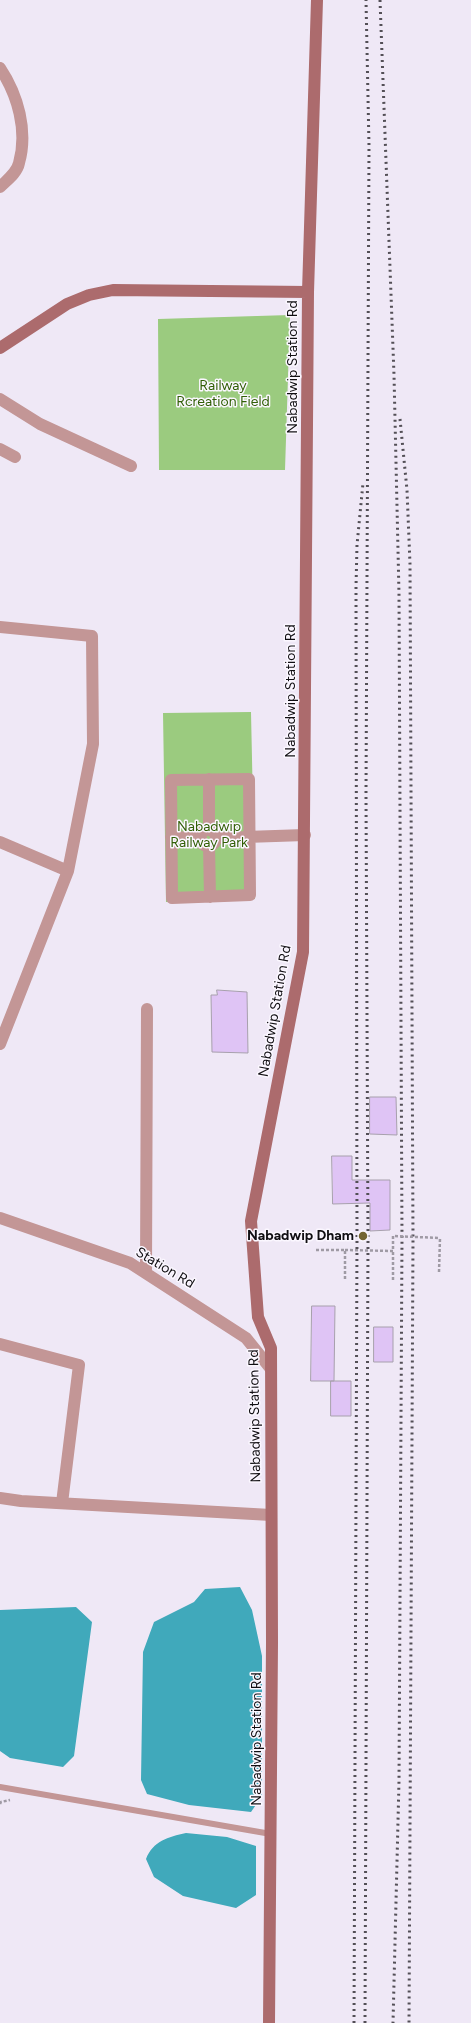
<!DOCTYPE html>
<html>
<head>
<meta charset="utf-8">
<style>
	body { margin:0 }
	canvas { display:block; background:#efe8f6 }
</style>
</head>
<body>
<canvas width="471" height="2023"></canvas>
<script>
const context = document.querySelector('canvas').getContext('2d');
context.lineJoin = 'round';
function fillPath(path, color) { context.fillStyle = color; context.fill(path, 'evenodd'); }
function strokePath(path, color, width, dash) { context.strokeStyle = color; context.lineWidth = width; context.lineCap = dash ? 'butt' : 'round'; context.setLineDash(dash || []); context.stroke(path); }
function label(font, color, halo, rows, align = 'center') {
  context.font = font + ' Figtree,sans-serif'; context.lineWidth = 3; context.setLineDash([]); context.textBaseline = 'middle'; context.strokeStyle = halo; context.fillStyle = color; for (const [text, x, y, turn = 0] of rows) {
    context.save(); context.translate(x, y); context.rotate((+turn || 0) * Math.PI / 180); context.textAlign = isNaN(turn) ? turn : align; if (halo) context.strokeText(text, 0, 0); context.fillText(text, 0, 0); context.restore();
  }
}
const green = new Path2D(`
	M290,315L285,470H159L158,319Z
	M251,712L255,899L166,902L163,713Z`);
const water = new Path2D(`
	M240,1587L252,1610L262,1656V1796L251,1812L189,1805L147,1794L141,1780L143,1652L154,1622L194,1602L205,1589Z
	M76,1607L92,1622L74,1756L63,1767L10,1758L0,1751V1610Z
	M186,1833L227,1837L256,1846V1895L236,1908L183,1896L154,1877L146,1859C153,1841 168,1837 186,1833Z`);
const building = new Path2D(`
	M217,990L247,992L248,1053L212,1052L211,995H217Z
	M370,1097H396L397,1135L370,1134Z
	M332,1156H352V1180H390V1230L370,1231V1203L333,1204Z
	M312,1306H335L334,1381H311Z
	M374,1327H393V1362H374Z
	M331,1381H351V1416H331Z`);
const path = new Path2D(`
	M316,1250H345V1280
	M439,1272L440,1238
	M393,1280V1251
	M0,1804L1,1802L10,1800`);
const lane = new Path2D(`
	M0,1787L271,1834`);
const street = new Path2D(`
	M0,68C18,95 28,131 19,163C17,173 7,180 0,187
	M0,399L40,424L131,466
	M0,449L15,457
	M0,627L92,636L93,744L68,871L0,1044
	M249,779L250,895L172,898L171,780Z
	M209,830V779
	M200 838a8 8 0 1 1 16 0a8 8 0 1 1-16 0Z
	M171,837L201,838
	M216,838L305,835
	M0,842L68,871
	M209,845L210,897
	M0,1218L130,1263L246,1338L271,1369
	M146,1273L147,1009
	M0,1344L79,1365L62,1503
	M0,1498L21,1501L271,1515`);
const secondary = new Path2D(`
	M0,348L67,304L89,295L113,290L308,292
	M269,2023L272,1643L271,1348L258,1317L251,1221L303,952L308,292L317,0`);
const rail = new Path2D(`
	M380,0L394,375L399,594L402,1238L399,1781L393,2023
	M400,419L407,490L410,564L413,1239L409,2023
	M354,2023L357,1239L356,587L357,545L363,483
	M365,2023L368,1239L366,794L369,146L366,0`);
const pathBridge = new Path2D(`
	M345,1250L393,1251V1236L440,1238`);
const markers = [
	[363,1236,5,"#736432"]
];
const streetNames = [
	["Nabadwip Station Rd",293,367,-90],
	["Nabadwip Station Rd",291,691,-90],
	["Nabadwip Station Rd",275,1011,-80],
	["Station Rd",165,1268,31],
	["Nabadwip Station Rd",255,1416,-91],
	["Nabadwip Station Rd",257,1739,-90]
];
const parkNames = [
	["Railway",223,386],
	["Rcreation Field",223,402],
	["Nabadwip",209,827],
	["Railway Park",209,843]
];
const poiNames = [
	["Nabadwip Dham",354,1236]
];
fillPath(green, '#9bcb7f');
fillPath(water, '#40a9bb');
fillPath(building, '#dfc4f5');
strokePath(building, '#a7a0ac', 1);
strokePath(path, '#9f9aa4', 2.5, [3, 2]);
strokePath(lane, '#c39696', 6);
strokePath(street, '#c39696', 12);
strokePath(secondary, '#ac6b6d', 12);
strokePath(rail, '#534f56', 3, [2, 4]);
strokePath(pathBridge, '#9f9aa4', 2.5, [3, 2]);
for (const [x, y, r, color] of markers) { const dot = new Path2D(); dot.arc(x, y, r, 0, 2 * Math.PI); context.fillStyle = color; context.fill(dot); strokePath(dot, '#fbf7ff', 1.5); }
label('14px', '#100e12', '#fbf7ff', streetNames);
label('14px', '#315f06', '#fbf7ff', parkNames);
label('bold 14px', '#100e12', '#fbf7ff', poiNames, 'right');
</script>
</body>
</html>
